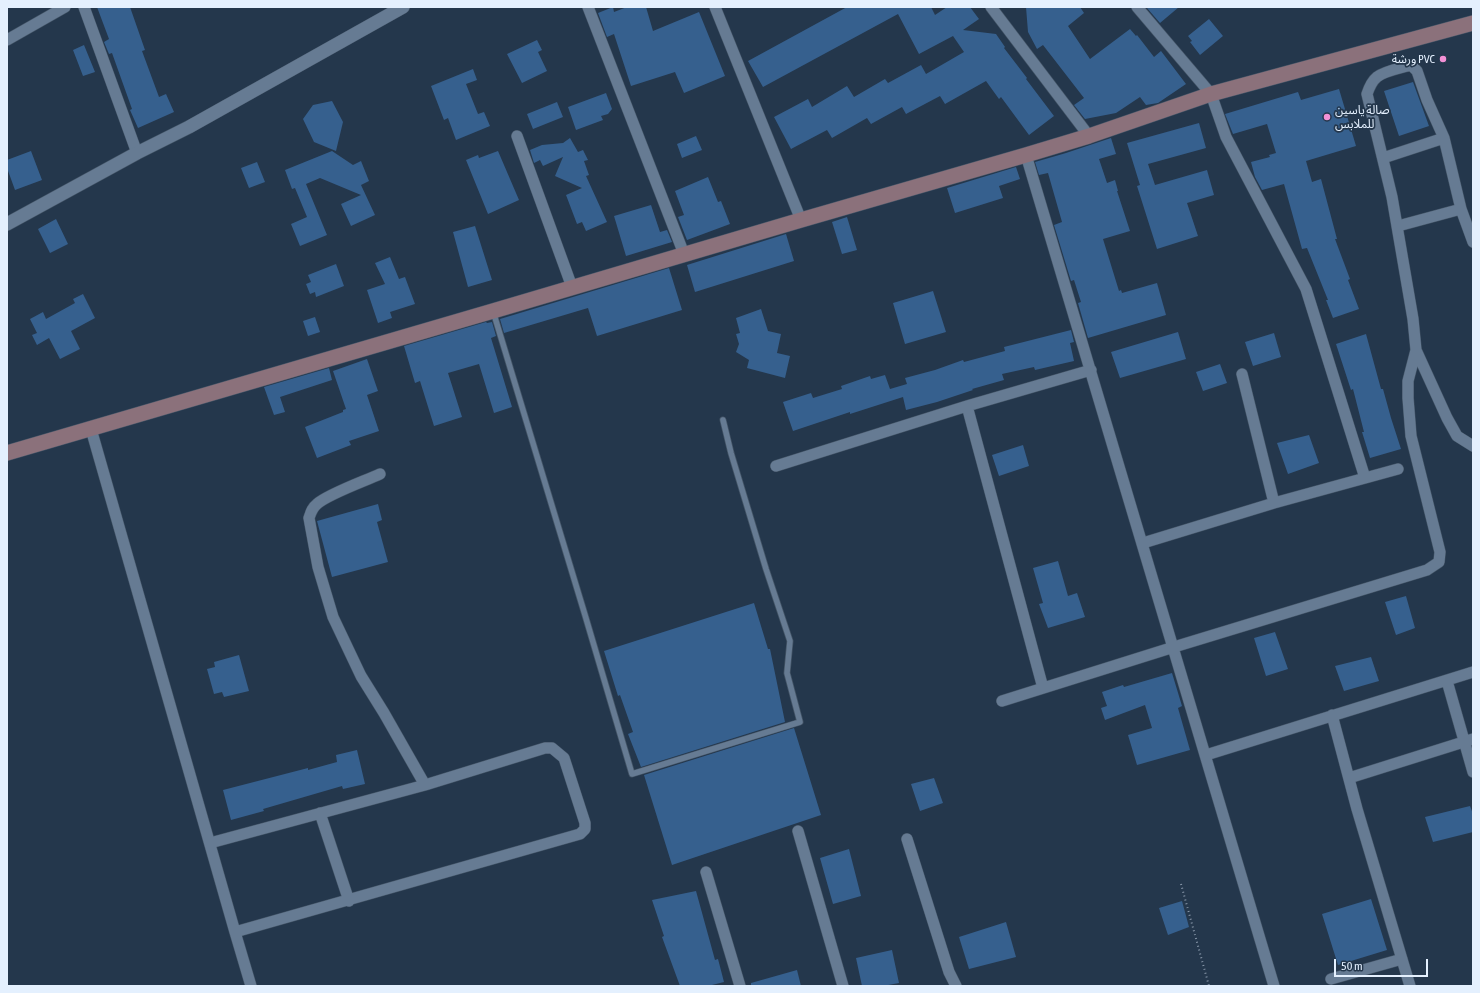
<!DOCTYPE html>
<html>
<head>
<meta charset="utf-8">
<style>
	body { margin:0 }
	#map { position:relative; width:1480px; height:993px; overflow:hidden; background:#24374c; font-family:"Asap Condensed",sans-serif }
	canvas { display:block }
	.frame { position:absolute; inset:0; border:8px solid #e4f0fe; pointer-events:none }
	.scale { position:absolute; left:1334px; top:959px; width:94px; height:18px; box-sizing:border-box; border:2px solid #e4f0fe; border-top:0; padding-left:5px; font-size:12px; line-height:14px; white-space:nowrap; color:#e4f0fe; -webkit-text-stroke:3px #24374c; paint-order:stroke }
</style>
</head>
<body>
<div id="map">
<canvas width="1480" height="993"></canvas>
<div class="frame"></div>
<div class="scale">50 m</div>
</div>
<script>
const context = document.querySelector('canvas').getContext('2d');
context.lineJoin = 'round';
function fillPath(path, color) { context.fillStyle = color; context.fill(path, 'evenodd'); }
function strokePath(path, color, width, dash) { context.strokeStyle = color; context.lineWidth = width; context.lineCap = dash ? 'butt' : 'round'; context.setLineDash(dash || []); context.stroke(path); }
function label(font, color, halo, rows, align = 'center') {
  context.font = font + ' "Asap Condensed","Noto Sans Arabic",sans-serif'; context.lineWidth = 3.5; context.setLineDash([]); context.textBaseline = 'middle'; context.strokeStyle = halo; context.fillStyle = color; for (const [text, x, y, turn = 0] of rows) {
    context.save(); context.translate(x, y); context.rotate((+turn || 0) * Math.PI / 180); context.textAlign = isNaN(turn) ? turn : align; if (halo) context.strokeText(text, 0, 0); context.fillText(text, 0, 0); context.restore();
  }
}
const building = new Path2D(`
	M97,7H130L145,50L142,51L159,97L166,94L174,112L138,128L130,110L132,109L112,53L109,54L104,42L109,39Z
	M613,7L614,12L627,7H646L653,31L699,12L725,76L684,93L675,72L631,86L614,34L607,37L598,13Z
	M847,7H931L935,15L947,7H970L979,19L963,30L996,34L1005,47L1004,48L1027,78L1026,79L1054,116L1029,135L1001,97L999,99L986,81L945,104L940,96L906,114L902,107L871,124L867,118L832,138L827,130L791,149L774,117L808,99L812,107L847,86L854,97L885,79L888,83L921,65L926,74L964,52L953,36L919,54L898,14L763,87L748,61Z
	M1026,7H1080L1084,13L1068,26L1090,59L1130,29L1136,36L1137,35L1154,57L1161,51L1186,84L1158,103L1146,105L1140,97L1116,113L1085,119L1074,105L1084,98L1043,45L1037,49L1028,32Z
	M1149,7H1179L1160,23L1147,8Z
	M1209,19L1223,36L1200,55L1190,42L1192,41L1188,36Z
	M537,40L542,50L538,52L547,71L522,83L507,54Z
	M84,45L95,72L83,76L73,50Z
	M473,69L477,80L466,84L478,114L484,112L490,126L456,140L448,118L444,120L431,86Z
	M1413,82L1429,126L1399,136L1384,91Z
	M1339,89L1356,146L1306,161L1312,182L1321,179L1337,239H1335L1350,279L1348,280L1359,309L1333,318L1326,300H1328L1307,248L1302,249L1284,184L1262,190L1255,177L1251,162L1270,157L1269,155L1276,153L1267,124L1233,134L1225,114L1298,92L1301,100Z
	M606,93L612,109L608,114L601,116L603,120L576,130L568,107Z
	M332,101L343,122L336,151L314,142L303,119L313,105Z
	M557,102L563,117L533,129L527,114Z
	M1199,123L1206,148L1148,164L1155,185L1207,170L1214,195L1187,203L1198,236L1157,249L1137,186L1140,185L1127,143Z
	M696,136L702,150L682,158L677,144Z
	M570,138L578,152L583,150L588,160L584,161L589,175L586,176L607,222L586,231L582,222L577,224L566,195L582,188L555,176L563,157L543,166L540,160L534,163L530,150L542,145L563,143Z
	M1111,138L1116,154L1099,159L1107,183L1115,180L1118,191H1117L1130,231L1103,239L1119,291L1121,290L1122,293L1157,283L1166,315L1088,338L1078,303L1081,302L1074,280L1071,281L1054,225L1062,222L1048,173L1039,175L1035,162L1066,153Z
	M31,151L42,180L15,190L7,168V160Z
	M332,151L353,165L361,161L369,181L361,185L375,215L351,226L341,204L361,195L320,178L306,184L327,235L300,246L291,224L307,217L295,188L292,189L285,170Z
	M498,151L519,200L488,214L466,160L478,155L479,158Z
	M257,162L265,182L249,188L241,168Z
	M1016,167L1020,179L999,186L1003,198L955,213L947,188Z
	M708,177L718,202L721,201L730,224L687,240L678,217L684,215L675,191Z
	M651,205L660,232L667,230L672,242L626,256L614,216Z
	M847,217L857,250L842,254L832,222Z
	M56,219L68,244L50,253L38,229Z
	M475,226L492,280L468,287L453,232Z
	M786,234L794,261L695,292L687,265Z
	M390,257L399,279L405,277L415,304L390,312L392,318L378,323L367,290L385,284L375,263Z
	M336,264L344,286L316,297L315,292L310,294L306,284L311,282L308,275Z
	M669,268L682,310L597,336L588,308L504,333L500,319Z
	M933,291L946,332L905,344L893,303Z
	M83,294L95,318L71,331L80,349L60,359L49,338L37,345L32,335L37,333L30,319L43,312L46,319L75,303L73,299Z
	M761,309L768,331L781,334L777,353L790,356L785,378L747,368L749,360L736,352L739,344L736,334L740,333L736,318Z
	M315,317L320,332L308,336L303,321Z
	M486,322L487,323L492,322L496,336L491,338L512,407L494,413L479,364L448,373L462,417L434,426L420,381L415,383L404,346Z
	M1071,330L1074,342L1070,343L1074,361L1035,370L1034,367L1002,374L1004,380L972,389L973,390L937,402L906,410L903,397L850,414V412L793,431L783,402L811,393L813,398L842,389L841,386L870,376L871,379L885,375L890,389L907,384L905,378L935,370L963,360L964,362L1005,351L1004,347Z
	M1178,332L1186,359L1120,378L1111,352Z
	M1274,333L1281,357L1253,366L1245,342Z
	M1366,334L1381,389H1383L1391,418L1401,449L1370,458L1362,432H1364L1353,389L1351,390L1336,344Z
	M367,359L378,391L367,395L379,431L349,441L351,445L317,458L305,427L343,412V410L346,409L333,371Z
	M1220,364L1227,383L1203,391L1196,372Z
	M329,368L332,380L280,397L285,412L274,415L264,387Z
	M1309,435L1319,463L1288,474L1277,443Z
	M1023,445L1029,466L999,476L992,455Z
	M378,504L382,520L377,522L388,562L332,577L317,521Z
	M1058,561L1068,596L1077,593L1085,617L1048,628L1039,604L1043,603L1033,568Z
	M1406,596L1415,628L1396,635L1385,602Z
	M754,603L768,649H770L785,722L641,767L628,734L633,732L620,695L618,696L604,651Z
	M1275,632L1288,669L1266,676L1254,638Z
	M239,655L249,691L224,697L222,692L214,694L207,669L215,667L214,662Z
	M1371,657L1379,681L1344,691L1335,666Z
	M1172,673L1182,706L1178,708L1190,750L1137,765L1128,735L1152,728L1145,705L1105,720L1101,708L1107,706L1102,692L1123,685L1124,687Z
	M794,728L821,815L672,865L644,775Z
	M357,750L365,784L343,789L342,786L263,809L264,811L231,820L223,790L308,768V770L337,762L336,755Z
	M934,778L943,803L920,811L911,784Z
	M1470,806L1473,814V832L1433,842L1425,817Z
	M849,849L861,896L833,904L820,858Z
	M696,891L715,960L718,959L724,982L708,986H680L662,937L664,936L652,900Z
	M1371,899L1387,950L1338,965L1322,914Z
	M1182,901L1189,927L1168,935L1159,908Z
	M1006,922L1016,957L969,969L959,937Z
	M892,950L899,983L883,986H862L856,958Z
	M797,970L801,986H751V983Z`);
const path = new Path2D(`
	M1181,884L1209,986`);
const service = new Path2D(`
	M493,311L585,615L632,774L800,722L787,673L790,641L766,569L731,453L723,420`);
const minor = new Path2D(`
	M84,7L137,153
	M588,7L684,254
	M715,7L801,220
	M991,7L1089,136
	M1137,7L1211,94L1226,137L1306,289L1365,478
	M7,40L65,7
	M517,136L572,287
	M1026,155L1274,986
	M1383,158L1444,138
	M1398,226L1461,209
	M1416,350L1447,418L1457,436L1473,446
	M1242,374L1274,503
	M967,406L1043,688
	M91,429L235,932L580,834L585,829V823L564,758L552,748H545L425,785L210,843
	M776,466L967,406L1091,370
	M380,474C365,481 328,494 317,504C312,508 311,512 309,518L318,567L333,617L361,676L384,713L425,785
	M1143,543L1274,503L1398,469
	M1447,681L1473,772
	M1002,701L1174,647L1427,570L1439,562L1440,552L1411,436L1408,398V381L1416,350L1413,319L1392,197L1367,94C1369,88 1372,81 1377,77C1384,71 1401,68 1411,65L1417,71L1427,100L1444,138L1461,209L1473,242
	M1332,715L1357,809L1410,986
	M1206,755L1473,672
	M1349,778L1473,739
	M320,813L349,901
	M798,831L843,986
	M907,839L949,972L956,986
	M706,872L740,986
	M235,932L251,986
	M1331,979L1402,959`);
const tertiary = new Path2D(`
	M7,224L137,153L189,127L403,7`);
const secondary = new Path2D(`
	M7,453L493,311L801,220L1026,155L1089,136L1211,94L1473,23`);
const markers = [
	[1443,59,4,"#f391d6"],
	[1327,117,4,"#f391d6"]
];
const poiNames = [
	["ورشة PVC",1435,59],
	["صالة ياسين",1335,110,"left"],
	["للملابس",1335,124,"left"]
];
fillPath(building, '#36608e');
strokePath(service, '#445567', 7);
strokePath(minor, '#445567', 12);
strokePath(tertiary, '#445567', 14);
strokePath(secondary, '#445567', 16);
strokePath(path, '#8796a8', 2, [1, 3]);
strokePath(service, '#667b93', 5.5);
strokePath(minor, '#667b93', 11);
strokePath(tertiary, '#667b93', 13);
strokePath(secondary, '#8b717b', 15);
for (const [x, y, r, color] of markers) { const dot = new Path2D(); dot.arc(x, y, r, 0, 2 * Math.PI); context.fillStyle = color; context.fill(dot); strokePath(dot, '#24374c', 1.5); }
label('12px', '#e4f0fe', '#24374c', poiNames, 'right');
</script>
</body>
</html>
